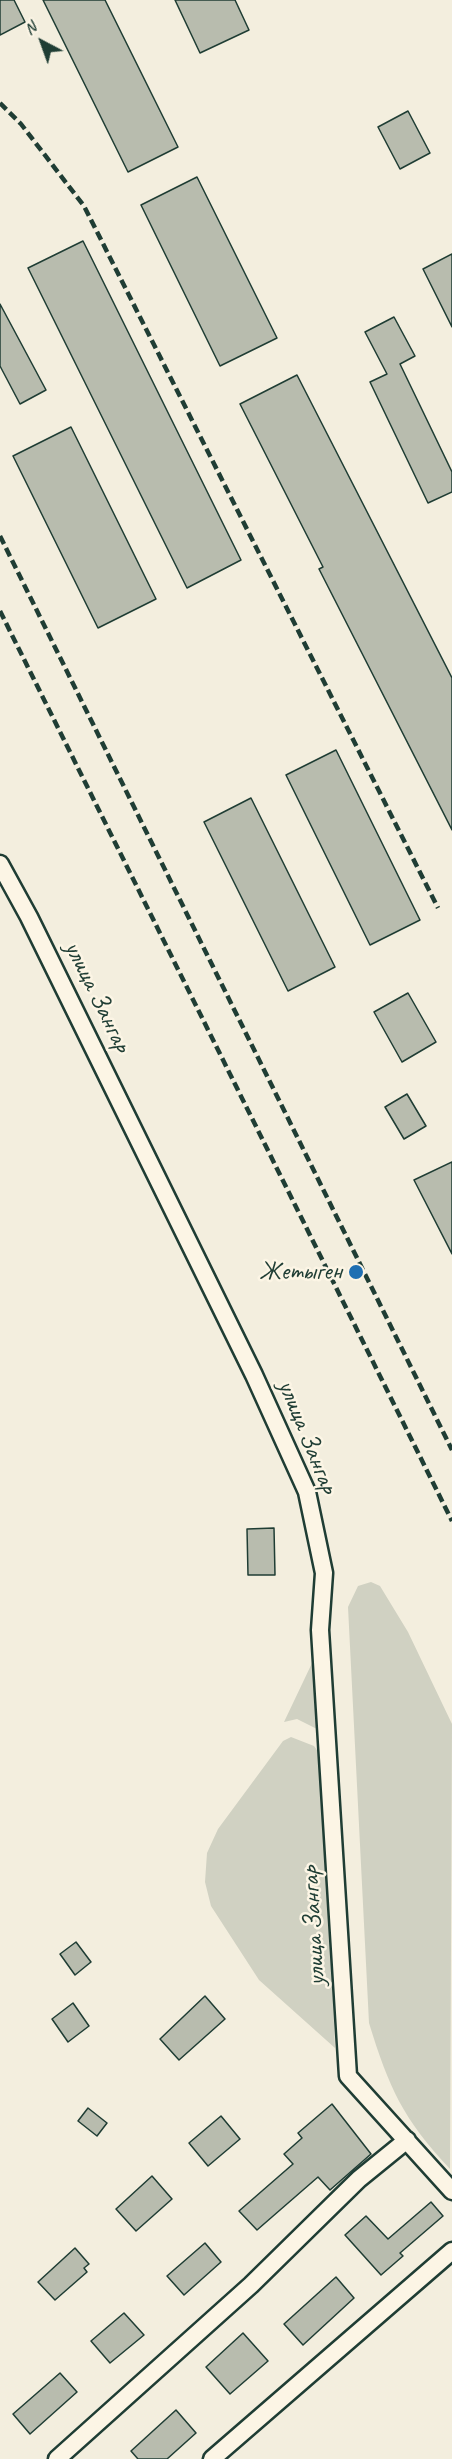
<!DOCTYPE html>
<html>
<head>
<meta charset="utf-8">
<style>
	body { margin:0 }
	#map { position:relative; width:452px; height:2459px; overflow:hidden; background:#f3eede; font-family:Caveat,sans-serif }
	canvas { display:block }
	.north { position:absolute; left:12px; top:12px; width:60px; height:60px; -webkit-text-stroke:4px #fcf5e5; paint-order:stroke; rotate:319deg; font-size:16px; font-weight:700; line-height:24px; text-align:center; color:#1f3d34 }
	.north::after { content:''; display:block; margin:auto; width:21px; height:27px; background:#1f3d34; clip-path:polygon(50% 0,100% 100%,50% 72%,0 100%) }
</style>
</head>
<body>
<div id="map">
<canvas width="452" height="2459"></canvas>
<div class="north">N</div>
</div>
<script>
const context = document.querySelector('canvas').getContext('2d');
context.lineJoin = 'round';
function fillPath(path, color) { context.fillStyle = color; context.fill(path, 'evenodd'); }
function strokePath(path, color, width, dash) { context.strokeStyle = color; context.lineWidth = width; context.lineCap = dash ? 'butt' : 'round'; context.setLineDash(dash || []); context.stroke(path); }
function label(font, color, halo, rows, align = 'center') {
  context.font = font + ' Caveat,sans-serif'; context.lineWidth = 5; context.setLineDash([]); context.textBaseline = 'middle'; context.strokeStyle = halo; context.fillStyle = color; for (const [text, x, y, turn = 0] of rows) {
    context.save(); context.translate(x, y); context.rotate((+turn || 0) * Math.PI / 180); context.textAlign = isNaN(turn) ? turn : align; if (halo) context.strokeText(text, 0, 0); context.fillText(text, 0, 0); context.restore();
  }
}
const green = new Path2D(`
	M371,1582L380,1586L408,1632L452,1724L450,2169C403,2119 389,2088 369,2023L348,1607L358,1586Z
	M313,1661L323,1732L297,1719L284,1722Z
	M291,1737L314,1746L323,1758L335,2048L259,1980L211,1906L205,1882L207,1853L218,1829L283,1741Z`);
const building = new Path2D(`
	M0,0H14L25,22L0,35Z
	M43,0H105L178,147L128,172Z
	M175,0H235L249,30L200,53Z
	M408,111L430,153L400,169L378,127Z
	M197,177L277,338L220,366L141,205Z
	M83,241L241,560L187,588L28,268Z
	M452,254V327L423,269Z
	M0,304L46,390L20,404L0,366Z
	M394,317L415,356L400,364L452,472V492L428,503L370,382L387,374L365,332Z
	M297,375L452,678V830L319,569L323,567L240,404Z
	M71,427L156,599L98,628L13,456Z
	M336,750L420,920L370,945L286,775Z
	M251,798L335,967L288,991L204,822Z
	M408,993L436,1042L402,1062L374,1012Z
	M407,1094L426,1126L404,1139L385,1107Z
	M452,1162V1254L414,1180Z
	M274,1528L275,1575H248L247,1529Z
	M76,1942L91,1962L75,1975L60,1954Z
	M205,1996L225,2019L179,2060L160,2039Z
	M73,2003L89,2026L68,2042L52,2019Z
	M332,2104L371,2154L330,2190L318,2177L257,2230L239,2211L293,2164L284,2154L302,2138L298,2133Z
	M88,2108L107,2123L97,2136L78,2121Z
	M221,2116L240,2139L208,2166L189,2143Z
	M152,2176L172,2199L136,2231L116,2209Z
	M431,2202L443,2216L400,2253L403,2256L381,2275L345,2235L366,2216L388,2239Z
	M205,2243L221,2262L184,2295L167,2276Z
	M75,2248L89,2264L84,2268L87,2272L55,2300L38,2282Z
	M336,2277L354,2298L303,2345L284,2324Z
	M124,2313L144,2335L110,2363L91,2341Z
	M243,2333L268,2361L230,2394L206,2367Z
	M60,2373L77,2392L30,2434L13,2414Z
	M176,2410L196,2433L167,2459H138L131,2451Z`);
const minor = new Path2D(`
	M0,864L29,917L254,1375L307,1492L324,1573L320,1630L348,2076L452,2191
	M57,2459L251,2285L359,2179L407,2140
	M212,2459L452,2251`);
const rail = new Path2D(`
	M0,103L21,124L84,206L438,908
	M0,536L452,1450
	M0,611L452,1521`);
const markers = [
	[356,1272,8,"#1f6fb2"]
];
const streetNames = [
	["улица Зангар",97,997,64],
	["улица Зангар",307,1437,68],
	["улица Зангар",314,1926,-93]
];
const poiNames = [
	["Жетыген",342,1272]
];
fillPath(green, '#d0d1c2');
fillPath(building, '#b8bcae');
strokePath(building, '#1f3d34', 1.5);
strokePath(minor, '#1f3d34', 21);
strokePath(minor, '#fcf5e5', 16);
strokePath(rail, '#1f3d34', 4.5, [9, 4.5]);
for (const [x, y, r, color] of markers) { const dot = new Path2D(); dot.arc(x, y, r, 0, 2 * Math.PI); context.fillStyle = color; context.fill(dot); strokePath(dot, '#fcf5e5', 2); }
label('26px', '#1f3d34', '#fcf5e5', streetNames);
label('26px', '#1f3d34', '#fcf5e5', poiNames, 'right');
</script>
</body>
</html>
